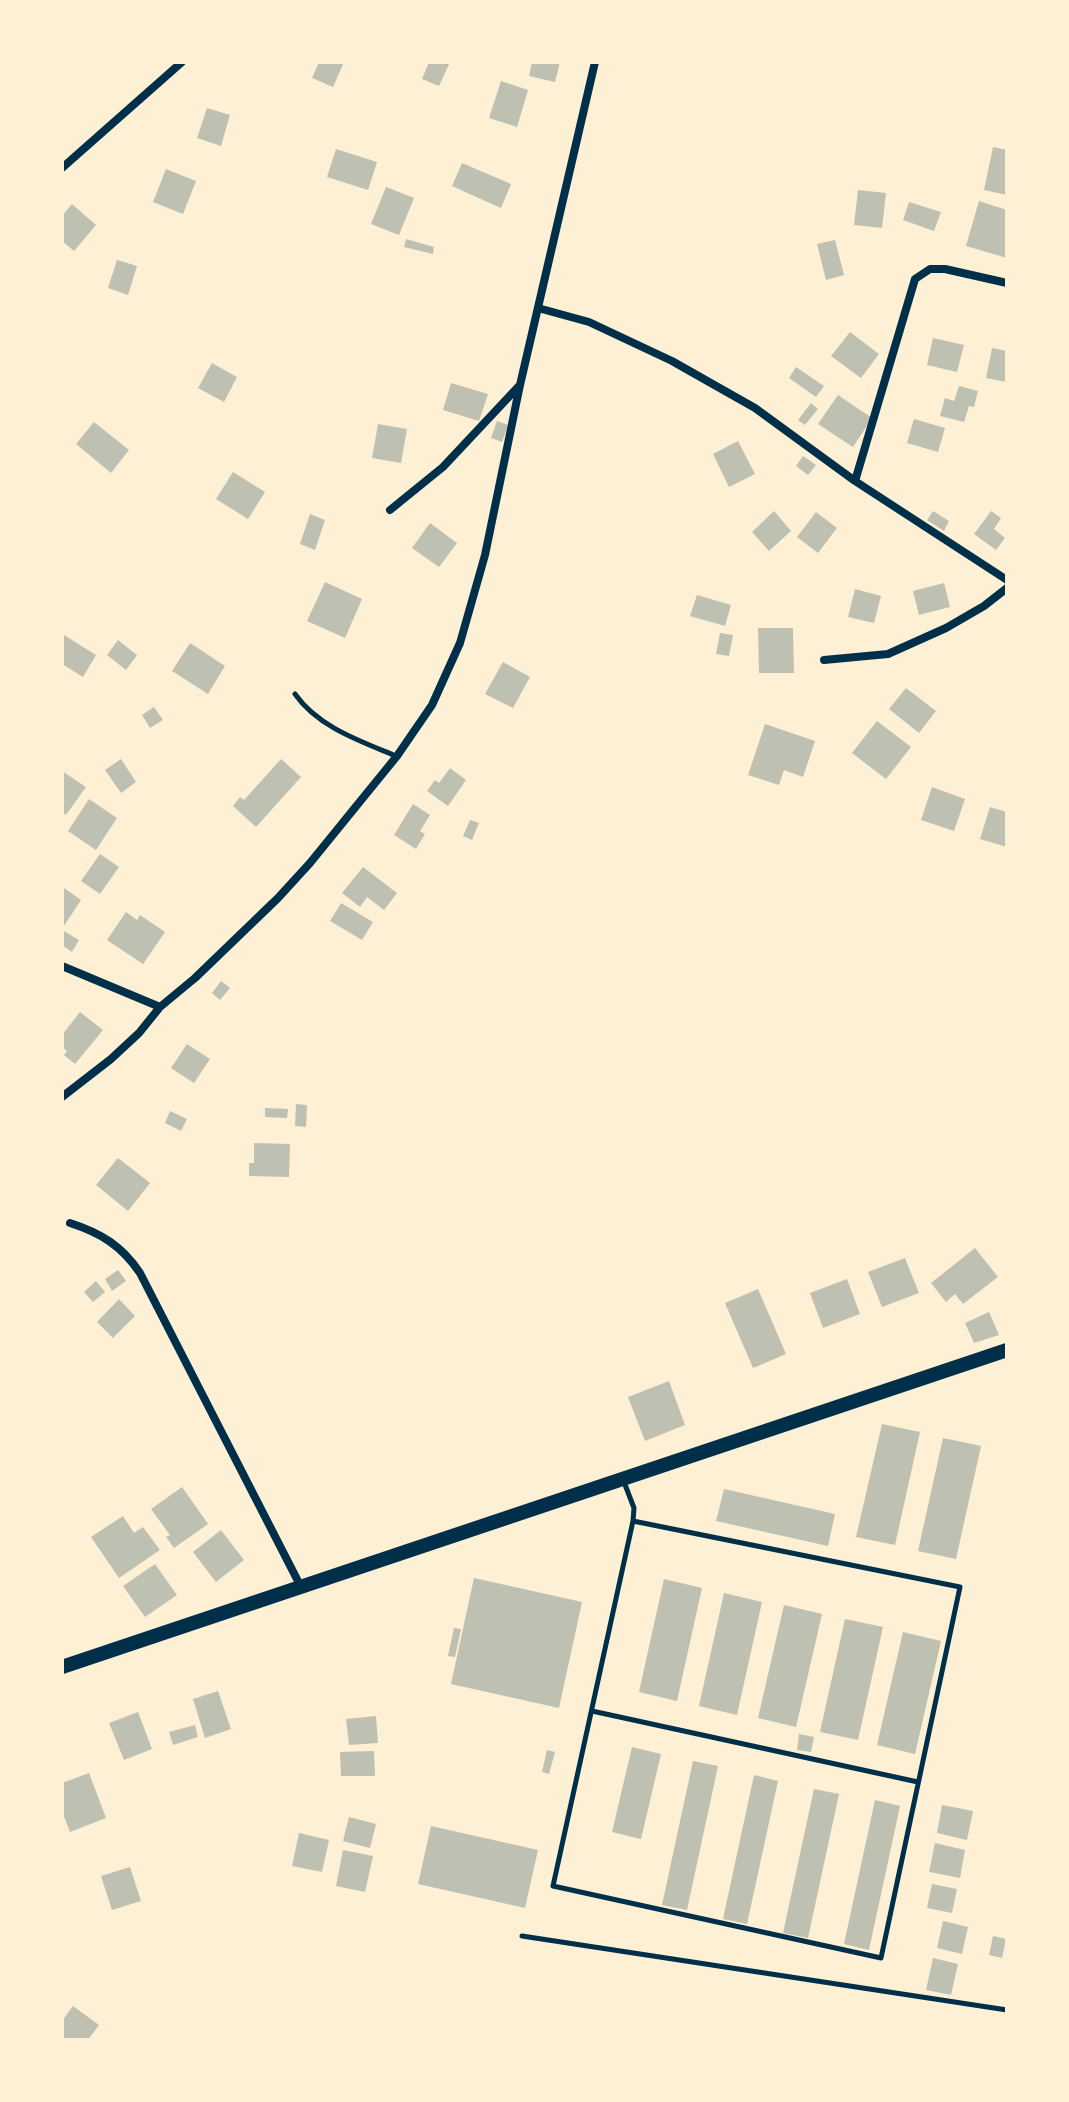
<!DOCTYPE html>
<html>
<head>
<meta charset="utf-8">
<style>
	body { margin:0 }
	#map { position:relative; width:1069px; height:2102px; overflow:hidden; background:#fdf0d5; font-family:"DejaVu Sans",sans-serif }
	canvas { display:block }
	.frame { position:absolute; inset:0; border:64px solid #fdf0d5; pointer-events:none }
</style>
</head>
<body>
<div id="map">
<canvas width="1069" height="2102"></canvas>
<div class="frame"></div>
</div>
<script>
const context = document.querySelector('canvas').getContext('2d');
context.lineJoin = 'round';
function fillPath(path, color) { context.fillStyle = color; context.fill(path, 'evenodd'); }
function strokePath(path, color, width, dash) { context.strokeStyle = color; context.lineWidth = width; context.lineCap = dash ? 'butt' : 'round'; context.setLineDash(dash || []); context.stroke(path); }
const building = new Path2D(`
	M319,62H344L333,87L312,78Z
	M429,62H450L439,86L422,79Z
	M532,62H560L555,82L529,76Z
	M501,81L528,90L517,127L489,118Z
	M207,108L230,115L221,146L197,138Z
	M993,147L1007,150V195L984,190Z
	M336,149L377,162L368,190L327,177Z
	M462,163L511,184L501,208L452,186Z
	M166,169L196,181L183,214L153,202Z
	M386,187L414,198L399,235L371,224Z
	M858,190L886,193L882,228L854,225Z
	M979,201L1007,210V258L966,246Z
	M909,202L941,212L934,231L903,220Z
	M72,204L96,225L74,251L62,241V216Z
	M406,239L434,247L433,254L404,247Z
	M835,240L844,275L826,280L817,244Z
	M117,260L137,266L128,295L108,288Z
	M850,332L879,354L861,378L831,356Z
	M933,338L964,345L957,372L927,365Z
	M992,348L1007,351V382L986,378Z
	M212,363L237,377L224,402L198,388Z
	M796,367L824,386L816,397L789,378Z
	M451,383L488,394L479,421L443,410Z
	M959,386L978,391L974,407L969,406L964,422L940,416L945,398L954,401Z
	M838,395L872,418L853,447L818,424Z
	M811,403L818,409L805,425L798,420Z
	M914,419L945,428L938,452L907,443Z
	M497,421L508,425L502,442L491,438Z
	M94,422L129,450L111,473L76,444Z
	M378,424L407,429L401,463L372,458Z
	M738,441L755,474L729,487L713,454Z
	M803,456L816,465L808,475L796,466Z
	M233,472L265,492L248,519L216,499Z
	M774,511L791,531L769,551L752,532Z
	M933,511L949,521L944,531L927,520Z
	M991,511L1001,518L994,529L1005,538L996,550L974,534Z
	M816,512L837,528L818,553L797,537Z
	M310,514L325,520L315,550L300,544Z
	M430,523L457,543L439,567L412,548Z
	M325,582L362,599L345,638L307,621Z
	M944,583L950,607L919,615L913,591Z
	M855,589L881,596L874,623L848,617Z
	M697,595L731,605L725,626L690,616Z
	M758,628H793L794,673H759Z
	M720,633L733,635L729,656L716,654Z
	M64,635L96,655L83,677L62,664Z
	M118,640L137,655L126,670L107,655Z
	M190,643L225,666L208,694L172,671Z
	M503,662L530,677L513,708L485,694Z
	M906,688L936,711L919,733L889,709Z
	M154,707L163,720L150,728L142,715Z
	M877,721L911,747L886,779L852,753Z
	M765,724L815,741L803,777L784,770L779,785L748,775Z
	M121,759L136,782L121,793L105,770Z
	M281,759L301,777L256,827L233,806L240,797L244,800Z
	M450,768L466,780L448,806L427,791L435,780L439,783Z
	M62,771L86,787L66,815L62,812Z
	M932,787L965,799L954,831L921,820Z
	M89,799L117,818L96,850L68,831Z
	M413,804L430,815L420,831L425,834L416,849L394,835Z
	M990,807L1007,812V847L980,839Z
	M470,820L479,823L472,840L463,836Z
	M100,854L119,867L100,894L81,881Z
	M363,867L397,893L384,910L367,897L360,907L342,893Z
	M64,888L81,900L62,929V891Z
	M341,903L373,922L362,940L330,921Z
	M126,912L137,920L140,915L165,932L143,964L107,940Z
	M64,931L79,940L72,952L62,945Z
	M221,981L230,988L220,1000L212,993Z
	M80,1012L103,1030L75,1064L64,1055L67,1051L62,1047V1035Z
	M187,1044L210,1059L194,1083L171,1068Z
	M296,1104L307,1105L306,1127L295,1126Z
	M265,1108L288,1109L287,1118L265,1117Z
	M170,1111L187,1119L181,1131L165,1123Z
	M254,1143L290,1144L289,1177L249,1176V1163H254Z
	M118,1158L150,1183L128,1211L96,1185Z
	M975,1248L998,1277L963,1304L955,1294L946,1302L931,1283Z
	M905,1258L919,1293L882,1307L868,1272Z
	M118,1270L126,1281L112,1291L105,1279Z
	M847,1279L860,1314L823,1328L810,1293Z
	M96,1281L105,1292L93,1302L84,1292Z
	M758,1289L786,1354L753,1368L725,1303Z
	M119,1299L135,1316L113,1338L97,1322Z
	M989,1312L999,1335L974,1343L965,1323Z
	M669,1381L685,1425L645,1441L628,1397Z
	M882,1424L920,1432L895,1545L856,1537Z
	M943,1438L981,1446L956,1559L918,1551Z
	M182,1487L208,1524L174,1548L166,1537L170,1535L151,1509Z
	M724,1489L835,1514L828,1546L716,1521Z
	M123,1516L134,1533L143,1527L160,1550L119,1578L91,1537Z
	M221,1530L244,1560L216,1582L193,1552Z
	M155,1564L177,1595L145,1617L123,1586Z
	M474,1578L582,1602L559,1708L451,1684Z
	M664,1579L702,1588L677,1701L639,1692Z
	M724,1593L762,1602L737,1715L699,1706Z
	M784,1605L822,1614L796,1727L758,1718Z
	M845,1619L883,1627L858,1740L820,1732Z
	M454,1628L461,1629L455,1657L448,1656Z
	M903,1632L941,1641L915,1754L877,1745Z
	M218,1691L231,1729L205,1738L193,1699Z
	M138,1712L152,1749L124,1760L109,1723Z
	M376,1716L378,1743L349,1745L346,1719Z
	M195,1725L198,1737L173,1745L169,1732Z
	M799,1734L814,1737L811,1752L797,1750Z
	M632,1747L661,1754L641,1839L612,1832Z
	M547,1750L555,1752L549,1774L542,1772Z
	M374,1751L375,1776H341L340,1752Z
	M693,1761L718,1766L687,1910L662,1905Z
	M89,1773L106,1818L70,1832L62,1811V1783Z
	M754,1775L778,1781L747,1924L723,1919Z
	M814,1789L839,1794L808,1938L783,1933Z
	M875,1800L900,1806L869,1950L844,1944Z
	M942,1805L973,1811L967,1840L937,1833Z
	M349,1817L376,1824L370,1848L343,1841Z
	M431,1826L538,1850L525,1908L418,1884Z
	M299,1833L329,1840L322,1872L292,1866Z
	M935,1843L965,1850L960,1878L929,1872Z
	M343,1850L373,1856L365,1892L336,1886Z
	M130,1867L141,1901L112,1910L101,1876Z
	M932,1884L957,1889L952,1913L927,1908Z
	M943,1921L968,1927L962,1954L937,1948Z
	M993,1936L1006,1939L1002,1958L989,1955Z
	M933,1958L958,1964L951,1995L926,1990Z
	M73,2006L99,2025L88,2040H62V2021Z`);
const service = new Path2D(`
	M295,694C318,727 360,741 396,756
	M624,1482L634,1508L633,1521L553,1886L881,1958L960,1587L633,1521
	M592,1711L918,1782
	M522,1936L1007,2010`);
const minor = new Path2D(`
	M62,168L182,62
	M538,308L589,322L672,361L755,408L855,481L1007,580
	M855,481L915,279L930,269H945L1007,283
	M390,510L443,467L519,386
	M824,660L888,654L946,628L984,606L1007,588
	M62,966L160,1007
	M62,1097L111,1059L139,1033L160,1007L195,978L278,898L310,863L397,756L432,705L460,643L485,555L520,385L595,62
	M70,1223C101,1233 122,1246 140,1273L301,1587`);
const tertiary = new Path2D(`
	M62,1667L1007,1350`);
fillPath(building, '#bec0b2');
strokePath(service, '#003049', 5);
strokePath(minor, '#003049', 8);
strokePath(tertiary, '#003049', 14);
</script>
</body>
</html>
